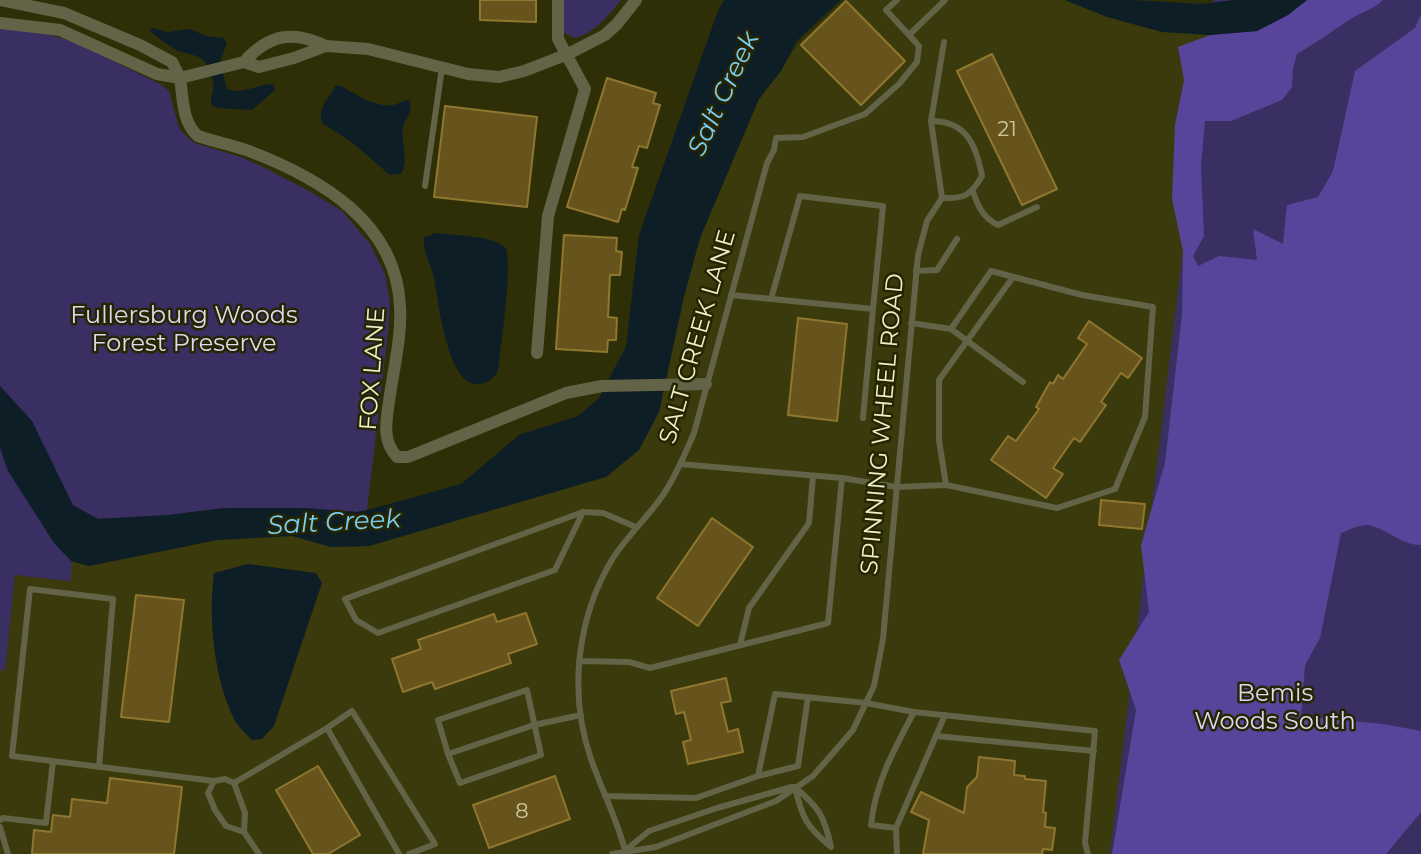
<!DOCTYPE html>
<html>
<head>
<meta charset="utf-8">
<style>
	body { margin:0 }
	canvas { display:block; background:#2f2f07 }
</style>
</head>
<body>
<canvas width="1421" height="854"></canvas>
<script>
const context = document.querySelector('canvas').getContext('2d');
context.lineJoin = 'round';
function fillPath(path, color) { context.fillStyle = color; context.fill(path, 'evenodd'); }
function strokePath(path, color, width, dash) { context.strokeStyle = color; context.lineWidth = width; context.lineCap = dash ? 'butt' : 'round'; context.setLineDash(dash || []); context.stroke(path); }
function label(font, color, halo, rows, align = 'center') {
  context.font = font + ' Montserrat,sans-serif'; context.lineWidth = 5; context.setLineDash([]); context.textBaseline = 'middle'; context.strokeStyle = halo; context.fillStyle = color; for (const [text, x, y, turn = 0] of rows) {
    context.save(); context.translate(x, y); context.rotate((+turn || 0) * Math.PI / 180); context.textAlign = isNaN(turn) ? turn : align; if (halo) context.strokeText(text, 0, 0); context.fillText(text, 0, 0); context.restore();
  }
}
const built = new Path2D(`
	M844,0H1065L1107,17L1209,34L1115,854H0V670H5L15,575L70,581L71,561L90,566L217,540L292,536L331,547L369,546L606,477L639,450L700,238L759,99L799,43Z`);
const green = new Path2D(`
	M562,0H621C609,15 593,35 574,38L563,32Z
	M1213,0H1421V854H1110Z
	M0,27L34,31L72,41L160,84L169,91L179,128L187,137L194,143L241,157L263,167L309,191L342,211L370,244L385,274L390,302L388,332L367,510L356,512L303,508H225L168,515L98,519L73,506L71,581L15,575L5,670H0Z`);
const forest = new Path2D(`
	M1307,0H1383C1373,10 1361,12 1349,20C1331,32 1316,43 1297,54L1293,68L1292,87L1282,100L1231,121H1205L1201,165L1204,236L1193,256L1198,266L1219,256L1257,260L1253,229L1283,244L1287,205L1318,197L1333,171L1355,71L1415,28L1421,14V545C1403,546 1386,528 1368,525C1360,524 1349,530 1341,533L1320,638L1305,665L1301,716L1383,724L1421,731V812L1386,854H1112L1136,710L1119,660L1149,612L1141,545L1165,463L1182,314L1183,251L1172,199L1175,125L1184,80L1178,47L1210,35L1257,31L1288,15Z`);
const water = new Path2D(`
	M724,0H841L797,41L781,71L759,99L700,238L684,297L659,412L639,450L606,477L369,546L331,547L292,536L217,540L89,566L71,561L54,543L8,471L0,448V386L32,421L73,505L98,519L168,515L225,508H303L356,512L367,510L461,484L519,435L578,416L599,398L626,346L639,235L717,13Z
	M1065,0H1132L1201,4L1234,0H1307L1288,15L1257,31L1210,35L1162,32L1107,17Z
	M153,28L168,32L190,29L206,36L224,38L227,43L220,62L227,89C243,95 256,84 273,84L275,90L252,110L217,108L211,104C210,96 215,91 213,83C207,58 203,57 181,52C176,51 152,34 149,30Z
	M338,85C354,92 374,108 393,105C399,104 403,100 409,100C414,112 406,117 403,127C400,143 410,159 401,174L390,175L350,141L322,123C317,108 329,99 335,86Z
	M436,233C451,235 495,236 505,247C514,258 500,353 498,372C492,380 485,385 475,384C447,381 438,300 434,278C431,265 422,250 424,237Z
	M248,564L316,573L322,583L274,726L262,739L252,740C246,734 238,727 234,719C214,678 208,618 214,573Z`);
const building = new Path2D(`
	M480,0H536V22L480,20Z
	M846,1L905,61L861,105L801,45Z
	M992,54L1057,189L1022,205L957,71Z
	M607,78L656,93L653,103L660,105L647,148L639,146L632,167L638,168L625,210L622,209L618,222L567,207Z
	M445,106L537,117L527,207L434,197Z
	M564,235L617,238L616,251L622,252L620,275H610L608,317L617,318L616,340H608L607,352L556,349Z
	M798,318L847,324L837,421L788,415Z
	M1089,321L1142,358L1128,378L1121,373L1101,402L1106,405L1080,442L1074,438L1053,468L1063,474L1046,498L991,460L1008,436L1016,441L1039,409L1036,407L1050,382L1053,384L1058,375L1063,379L1087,344L1078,338Z
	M1101,500L1145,504L1142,529L1099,525Z
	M712,518L753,547L698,626L657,598Z
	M136,595L184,600L169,722L121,717Z
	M526,613L537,644L508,654L511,663L435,689L432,682L403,692L392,659L421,649L418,640L494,614L497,622Z
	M726,678L731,701L721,703L728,732L738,729L743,752L688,764L683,742L691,740L684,712L676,714L671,691Z
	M979,757L1015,761L1014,775L1025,776V779L1046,781L1043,812L1046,813L1045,827L1055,828L1052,850L1043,849L1042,854H923L929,820L911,812L921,792L964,813L967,787L977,777Z
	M318,766L360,835L328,854H313L276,790Z
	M555,776L570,819L489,848L473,805Z
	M110,778L182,787L174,854H32L34,830L51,832L53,815L70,817L72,799L107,803Z`);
const service = new Path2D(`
	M909,35L945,0
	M931,121C966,121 976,144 982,176C971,195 965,199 942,198
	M425,186L442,68
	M973,192C978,206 983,218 998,225L1037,207
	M916,271L937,270L957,239
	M731,295L873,309L883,206L800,196L771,299
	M911,323L951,329L1023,382
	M863,418L873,309
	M842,478L896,487L946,485L939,440V380L1013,277
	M946,485L1057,508L1115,489L1145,417L1153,307L1082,295L991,271L951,329
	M583,512L555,570L378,633L356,620L345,599L583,512L603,513L636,527
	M740,645L749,608L809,523L813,476
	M579,661L629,662L650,668L828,623L842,478L680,464
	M327,728L352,711L435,844L409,854
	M936,736L1094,751
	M448,754L460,783L541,755L527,690L438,720L448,754L534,725L581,715
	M99,767L113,599L30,589L12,756L214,781
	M758,776L798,766L808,697
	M234,783L327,728L399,854
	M795,787C819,808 824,815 831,847C806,826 802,818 795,787Z
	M605,796L696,798L758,776L775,694L866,703L914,712
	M0,820L3,818L46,823L53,761
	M0,827L8,854
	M896,828L871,825C875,783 895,748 914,712L1095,731L1085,843L1088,854
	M244,832L226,826L215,810L208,793L214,781L225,779L234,783L245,813L244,832L259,854
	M627,849L649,831L717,808L792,787
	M612,854L656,847L776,801L813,776L853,730L874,686L883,639L918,255L927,221L942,198L931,121L944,42
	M626,854C618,821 602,791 591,759C568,693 577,617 613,558C628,535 648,517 663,495C676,476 685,454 694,433L767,163L774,150L776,138L803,137L865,114L899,84L917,62L919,46L886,10L897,0
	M897,854L896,828L945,715`);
const minor = new Path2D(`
	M0,0L64,13L140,45L172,62L180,78L157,74L60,30L0,23
	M636,0L617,24L605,35L568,54L524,71L499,77L468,74L368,49L326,46L294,58L259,67L244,62L180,78C183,97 182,123 198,136C215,142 233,145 249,151C320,178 396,222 400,306C402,337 393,371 389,402C386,422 382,441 397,457H408L418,453L566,393L602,386L706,384
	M244,62C269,34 293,30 326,46
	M537,353L548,216L585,89L558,39V0`);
const numberNames = [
	["21",1007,130],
	["8",522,812]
];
const parkNames = [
	["Fullersburg Woods",184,316],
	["Forest Preserve",184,344],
	["Bemis",1275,694],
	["Woods South",1275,722]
];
const streetNames = [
	["SALT CREEK LANE",698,337,-74],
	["FOX LANE",373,369,-86],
	["SPINNING WHEEL ROAD",883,424,-85]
];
const waterNames = [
	["Salt Creek",724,94,-65],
	["Salt Creek",334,523,-3]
];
fillPath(built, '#3a3a0c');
fillPath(green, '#392f62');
fillPath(forest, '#57459b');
fillPath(water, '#0e1e26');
fillPath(building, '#67541d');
strokePath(building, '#90772f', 2);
strokePath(service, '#626347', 6);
strokePath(minor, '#626347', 12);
label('21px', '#ccc9a0', null, numberNames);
label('24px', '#dbd9f1', '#262500', parkNames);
label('24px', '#eef0cb', '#262500', streetNames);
label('italic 26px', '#78cdf4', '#262500', waterNames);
</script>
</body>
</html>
